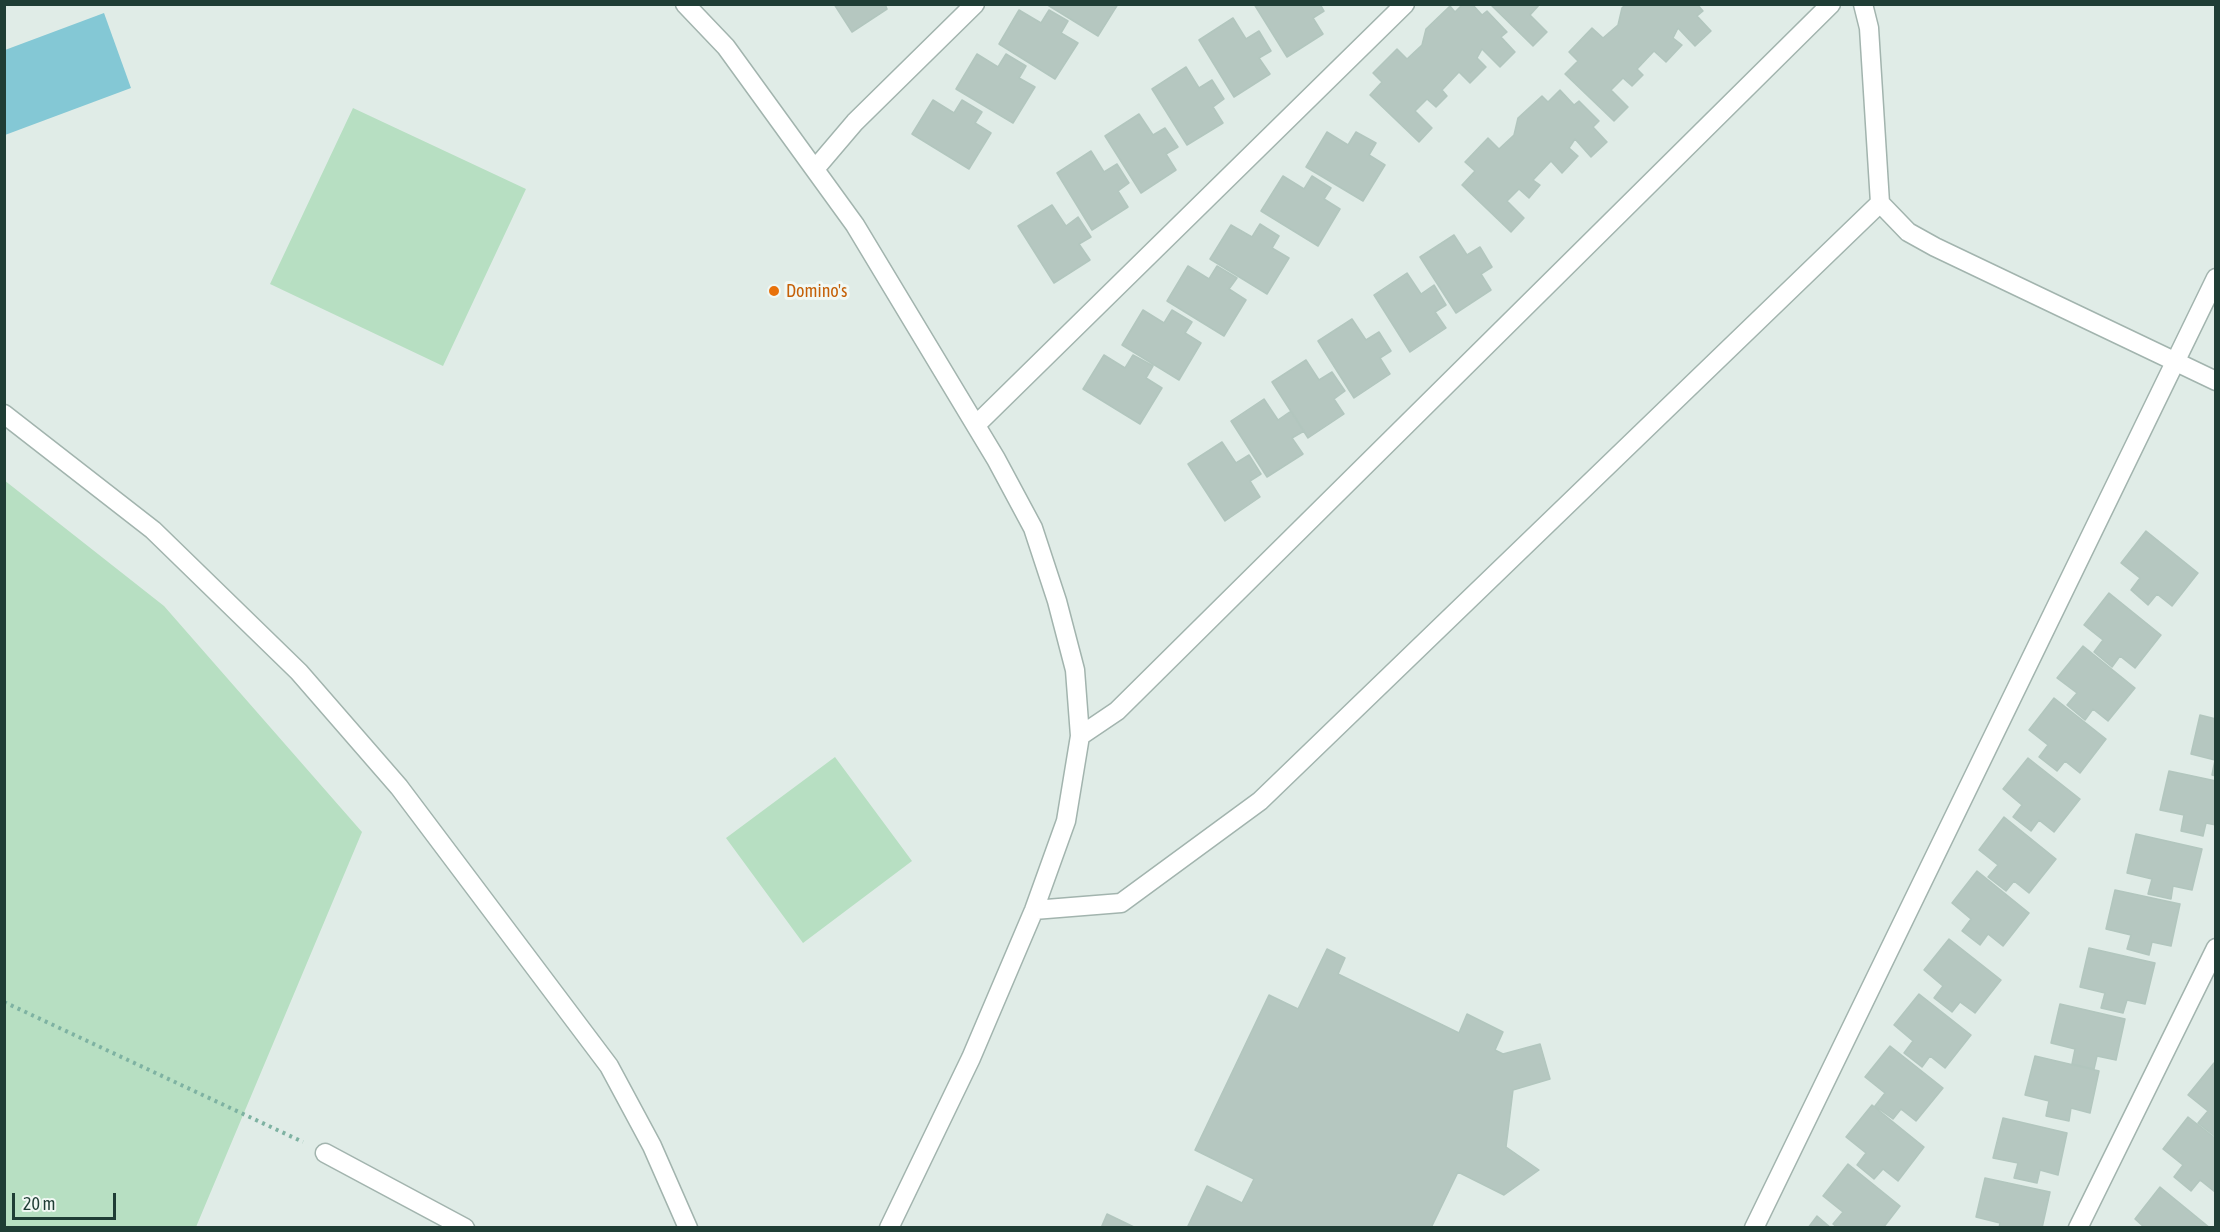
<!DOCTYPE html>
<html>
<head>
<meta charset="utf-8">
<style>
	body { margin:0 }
	#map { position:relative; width:2220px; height:1232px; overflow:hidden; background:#e0ece7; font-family:"Asap Condensed",sans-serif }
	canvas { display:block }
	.frame { position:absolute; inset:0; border:6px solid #1f3d35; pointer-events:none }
	.scale { position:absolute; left:12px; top:1193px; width:104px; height:27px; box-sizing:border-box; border:3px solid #1f3d35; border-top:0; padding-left:8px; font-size:18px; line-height:21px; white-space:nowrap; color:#1f3d35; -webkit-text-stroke:4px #f1f8f4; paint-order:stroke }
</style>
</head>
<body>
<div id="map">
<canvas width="2220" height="1232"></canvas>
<div class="frame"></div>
<div class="scale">20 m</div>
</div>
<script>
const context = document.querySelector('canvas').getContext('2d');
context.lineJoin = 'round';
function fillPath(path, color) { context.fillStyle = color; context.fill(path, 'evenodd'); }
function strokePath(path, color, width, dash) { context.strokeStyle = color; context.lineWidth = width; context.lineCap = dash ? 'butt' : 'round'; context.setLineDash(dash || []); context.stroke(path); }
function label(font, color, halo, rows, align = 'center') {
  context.font = font + ' "Asap Condensed",sans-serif'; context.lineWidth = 6; context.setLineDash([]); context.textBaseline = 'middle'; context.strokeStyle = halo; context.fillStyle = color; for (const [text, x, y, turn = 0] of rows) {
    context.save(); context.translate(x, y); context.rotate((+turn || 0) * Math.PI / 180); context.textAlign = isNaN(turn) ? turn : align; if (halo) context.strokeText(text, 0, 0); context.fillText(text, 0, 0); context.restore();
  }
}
const green = new Path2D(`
	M353,108L526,189L443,366L270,284Z
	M4,480L164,606L362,832L196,1227H5Z
	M835,757L912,861L803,943L726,838Z`);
const water = new Path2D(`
	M104,13L131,88L5,135V50Z`);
const building = new Path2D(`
	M834,4H885L887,9L852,32Z
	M1046,4H1118L1098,36Z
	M1254,4H1320L1324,11L1313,18L1323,34L1287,57Z
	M1463,4H1472L1482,15L1487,11L1507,32L1501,37L1515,52L1500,67L1482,49L1477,58L1486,67L1470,83L1459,72L1442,90L1447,96L1436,107L1427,99L1415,111L1432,128L1419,142L1370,95L1382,82L1373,73L1397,49L1407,59L1422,45L1426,29L1450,6L1455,12Z
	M1490,4H1540L1530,15L1547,32L1533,46Z
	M1626,4H1697L1703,11L1697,16L1711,31L1695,46L1678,28L1673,38L1682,45L1666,62L1654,51L1637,69L1643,75L1632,86L1623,78L1611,90L1628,107L1614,121L1565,74L1578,61L1569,52L1592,28L1603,38L1618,25L1622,8Z
	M1019,10L1041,23L1049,10L1068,21L1061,33L1078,43L1055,79L999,44Z
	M1233,18L1246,39L1259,31L1271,51L1259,58L1270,74L1234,97L1199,40Z
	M977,54L998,67L1006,54L1026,66L1019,78L1035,87L1013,123L956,89Z
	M1186,67L1199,88L1212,80L1224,99L1213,107L1223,123L1187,145L1152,89Z
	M1560,90L1574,105L1579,101L1599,121L1593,127L1607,142L1591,157L1575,139L1569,148L1578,156L1562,173L1551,161L1533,180L1540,185L1529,198L1519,189L1507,201L1524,218L1511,232L1462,185L1475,171L1465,162L1488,138L1499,149L1514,135L1518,118L1542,96L1548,102Z
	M933,100L954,113L962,100L982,112L975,123L991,133L969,169L912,134Z
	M1139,114L1153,135L1165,128L1178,147L1166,154L1176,170L1141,193L1105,136Z
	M1327,132L1348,145L1356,132L1376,143L1369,155L1385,165L1363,201L1306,167Z
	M1091,151L1104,172L1117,164L1129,183L1118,191L1128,207L1092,230L1057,173Z
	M1283,176L1304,189L1312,176L1331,188L1324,199L1340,209L1318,246L1261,211Z
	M1052,205L1066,226L1078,217L1091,237L1079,244L1090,260L1054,283L1018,226Z
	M1260,224L1279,236L1272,248L1289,258L1267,294L1210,259L1231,225L1252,237Z
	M1454,235L1467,255L1480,247L1492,267L1481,274L1491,290L1456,313L1420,257Z
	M1188,266L1209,279L1217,266L1237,278L1229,289L1246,300L1224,336L1167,301Z
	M1407,273L1421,294L1434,285L1446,305L1435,312L1446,328L1410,352L1374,295Z
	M1143,310L1164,323L1172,310L1192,322L1185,333L1201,343L1179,380L1122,345Z
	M1352,319L1366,340L1379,332L1391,351L1380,358L1390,374L1354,398L1318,341Z
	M1104,355L1125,368L1133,355L1153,366L1146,378L1162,388L1140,424L1083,389Z
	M1306,360L1319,380L1332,372L1345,391L1334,399L1344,414L1308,438L1272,382Z
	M1264,399L1278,420L1291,411L1304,431L1292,438L1303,454L1267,477L1231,421Z
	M1222,442L1236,463L1249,455L1261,474L1250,481L1260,497L1225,521L1188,464Z
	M2146,531L2198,573L2172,606L2157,594L2148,605L2131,590L2140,578L2121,563Z
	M2109,593L2161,635L2135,668L2120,656L2112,667L2094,652L2103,640L2084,625Z
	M2083,646L2135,688L2108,721L2093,709L2085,720L2067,705L2077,693L2057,678Z
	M2054,698L2106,739L2080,773L2065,761L2057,771L2039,757L2048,745L2029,730Z
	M2200,715L2216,719V776L2212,775L2215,760L2191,754Z
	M2028,758L2080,799L2054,832L2039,820L2031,831L2013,817L2022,805L2003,789Z
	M2169,771L2216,781V825L2206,823L2203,836L2181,831L2184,815L2160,810Z
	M2004,817L2056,859L2029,893L2014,881L2006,891L1988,877L1998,865L1979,850Z
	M2136,834L2202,849L2192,890L2173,886L2171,899L2148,894L2152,879L2127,873Z
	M1977,871L2029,913L2003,946L1988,934L1980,945L1962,931L1971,919L1952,903Z
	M2115,890L2180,904L2171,946L2152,942L2149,955L2127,949L2131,935L2106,929Z
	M1949,939L2001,980L1975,1013L1960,1002L1952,1012L1934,998L1943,986L1924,970Z
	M2089,948L2155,963L2145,1004L2127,1000L2123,1013L2101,1008L2105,993L2080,987Z
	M1327,949L1345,958L1338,974L1459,1033L1467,1014L1503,1032L1495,1050L1503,1054L1540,1044L1550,1079L1513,1090L1506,1147L1539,1170L1504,1195L1458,1172L1431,1228H1187L1207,1186L1242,1203L1254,1179L1195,1150L1269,995L1298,1009Z
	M1919,994L1971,1035L1945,1068L1930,1056L1922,1067L1904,1053L1913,1041L1894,1025Z
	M2060,1004L2125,1019L2116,1060L2097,1056L2094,1069L2072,1064L2075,1049L2051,1043Z
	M1890,1046L1943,1088L1916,1121L1901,1109L1893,1119L1875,1106L1885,1093L1865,1077Z
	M2035,1056L2099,1071L2090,1113L2071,1108L2069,1121L2046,1116L2049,1101L2025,1095Z
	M2214,1063L2216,1065V1137L2198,1123L2208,1111L2188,1095Z
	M1872,1105L1924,1147L1898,1181L1883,1169L1874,1179L1857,1165L1866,1153L1846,1137Z
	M2188,1117L2216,1139L2215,1192L2200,1180L2191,1191L2174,1177L2183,1165L2163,1149Z
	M2003,1118L2067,1133L2058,1175L2040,1170L2037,1183L2014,1178L2018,1163L1993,1158Z
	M1848,1164L1900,1206L1883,1228H1838L1833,1224L1843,1212L1823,1196Z
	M1985,1178L2050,1192L2042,1228H1999L2000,1223L1976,1217Z
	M2160,1187L2210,1228H2145L2135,1219Z
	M1107,1214L1136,1228H1101Z
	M1817,1216L1831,1228H1808Z`);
const path = new Path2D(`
	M4,1002L303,1142`);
const minor = new Path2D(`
	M685,4L726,47L855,225L996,459L1033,528L1057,601L1075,670L1080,736L1066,821L1034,910L971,1058L889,1228
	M1863,4L1869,28L1880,203L1908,232L1935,247L2216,381
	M815,169L855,122L975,4
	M4,414L153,530L299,672L399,787L609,1066L652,1146L688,1228
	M976,425L1405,4
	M1080,736L1117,711L1831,4
	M1034,910L1121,903L1260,801L1880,203
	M325,1153L465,1228
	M1754,1228L2216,278
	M2078,1228L2216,948`);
const markers = [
	[774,291,6,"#e8710a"]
];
const foodNames = [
	["Domino's",786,291]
];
fillPath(green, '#b7dfc2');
fillPath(water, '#84c8d5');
fillPath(building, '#b5c7c0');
strokePath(building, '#b2c6be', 1.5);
strokePath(minor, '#a2b4ae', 21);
strokePath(path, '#7eb2a2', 4, [3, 4.5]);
strokePath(minor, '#fff', 18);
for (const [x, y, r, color] of markers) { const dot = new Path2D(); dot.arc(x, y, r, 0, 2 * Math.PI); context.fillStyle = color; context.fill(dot); strokePath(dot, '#f1f8f4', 2); }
label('18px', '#c56008', '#f1f8f4', foodNames, 'left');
</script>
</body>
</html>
